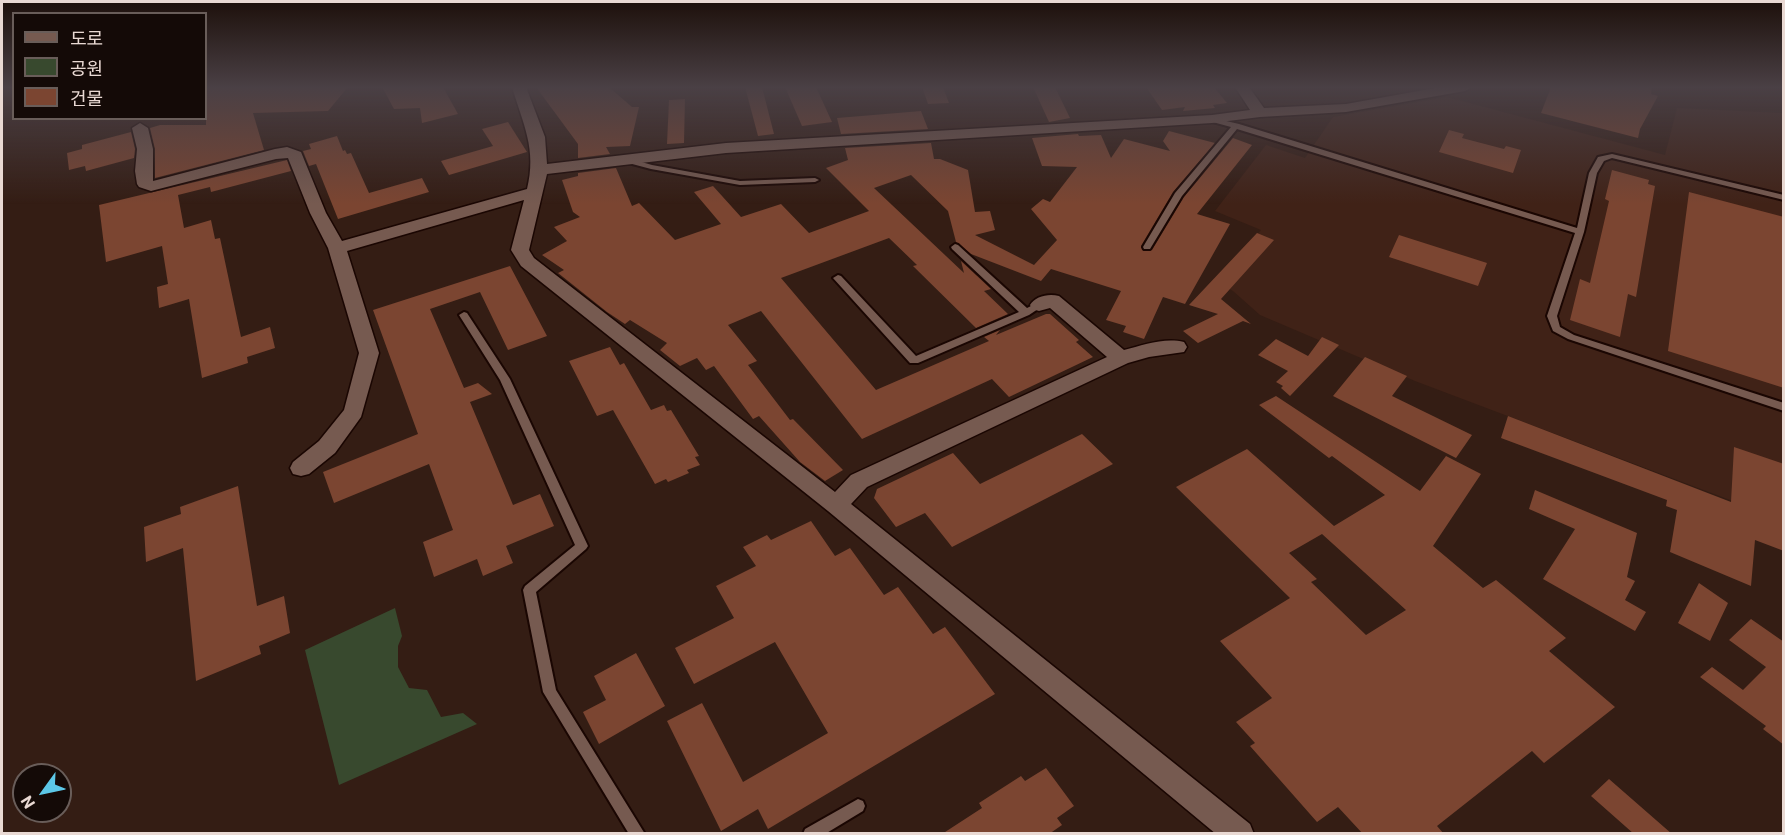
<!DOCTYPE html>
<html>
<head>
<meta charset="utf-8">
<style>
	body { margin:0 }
	#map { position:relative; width:1785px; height:835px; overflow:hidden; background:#341d14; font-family:Roboto,"Noto Sans KR",sans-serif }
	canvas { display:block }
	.frame { position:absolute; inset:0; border:3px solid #e9d9d3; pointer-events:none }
	.legend { position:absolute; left:12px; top:12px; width:195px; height:108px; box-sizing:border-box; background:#140a07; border:2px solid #695d59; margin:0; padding:8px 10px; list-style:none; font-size:18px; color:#e9d9d3 }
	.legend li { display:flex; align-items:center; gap:12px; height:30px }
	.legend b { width:30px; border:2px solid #695d59 }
	.north { position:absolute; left:12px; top:763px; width:60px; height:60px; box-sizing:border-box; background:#140a07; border:2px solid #695d59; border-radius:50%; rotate:237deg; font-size:16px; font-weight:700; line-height:24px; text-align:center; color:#e9d9d3 }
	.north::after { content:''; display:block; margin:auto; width:21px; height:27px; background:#5cc7e7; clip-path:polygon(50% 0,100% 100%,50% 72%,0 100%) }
</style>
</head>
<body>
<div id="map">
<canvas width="1785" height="835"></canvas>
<div class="frame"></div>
<ul class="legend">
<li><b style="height:8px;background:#765a50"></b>도로</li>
<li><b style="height:16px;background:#38492e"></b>공원</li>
<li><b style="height:16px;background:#7b4531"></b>건물</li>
</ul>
<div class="north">N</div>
</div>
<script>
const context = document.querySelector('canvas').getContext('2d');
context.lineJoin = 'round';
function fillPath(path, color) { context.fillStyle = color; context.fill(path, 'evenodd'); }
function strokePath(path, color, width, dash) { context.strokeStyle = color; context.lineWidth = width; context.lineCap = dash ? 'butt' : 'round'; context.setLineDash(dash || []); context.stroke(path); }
const built = new Path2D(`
	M1447,97L1665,155L1677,108L1783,113V520L1415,381L1260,315L1233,291L1217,282L1261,230L1215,211L1266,145L1305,158L1333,117Z`);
const green = new Path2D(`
	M395,608L402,636L398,646V667L409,688L427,690L441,717L463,713L477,724L339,785L305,650Z`);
const building = new Path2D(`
	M206,87H348L328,111L253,113L264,150L155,178V149L150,128L160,125H206Z
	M382,87H443L458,114L422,123L420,108L394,109Z
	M536,87H609L632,107H639L630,146L606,147L610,154L578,158V144Z
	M745,87H762L774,134L758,136Z
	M785,87H816L832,122L802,126Z
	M922,87H943L949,103L928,104Z
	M1033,87H1055L1070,118L1049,122Z
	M1146,87H1214L1227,103L1213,105L1215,108L1183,111L1185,107L1162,110Z
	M1551,87H1652L1651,94L1658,96L1640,129L1638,138L1541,113Z
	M685,99L684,143L667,144L669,100Z
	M921,111L928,129L841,134L837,118Z
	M508,122L527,152L449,175L441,161L493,146L482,129Z
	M1449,130L1464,134L1462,138L1504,149L1506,146L1521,150L1513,173L1439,152Z
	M1169,131L1215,143L1173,192L1141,246L1144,251L1152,250L1184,197L1233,138L1252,145L1197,214L1230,224L1185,304L1163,297L1144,339L1123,332L1126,326L1106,320L1121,291L1051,269L1041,281L971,254L956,242L948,211L911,175L874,188L964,273L961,261L991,289L984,291L1008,314L976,328L913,266L917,265L889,238L781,278L876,390L989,341L984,337L1000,330L996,335L1046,314H1050L1079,340L1076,342L1093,357L1009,397L992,379L862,439L761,311L728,325L757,361L748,365L790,420L793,419L843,470L825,481L800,462L759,416L753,419L714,366L706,370L697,358L680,366L660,350L667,343L630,320L625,324L607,312L558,273L564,270L542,255L567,241L554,227L580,217L573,212L562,180L578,176V173L616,168L632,206L639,203L675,240L721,224L694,192L713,186L741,217L781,204L809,233L869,211L826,168L848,160L845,148L931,143L934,159H940L968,170L975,212L990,211L995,230L975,235L1034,265L1057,240L1031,209L1043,199L1050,202L1077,167L1042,166L1032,138L1078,134L1079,136L1101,135L1111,158L1124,139L1170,151L1163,141Z
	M131,132L135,149L134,158L86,171L85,166L69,170L67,153L82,149V145Z
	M337,136L343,151L345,150L347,154L351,153L369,193L422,178L429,192L338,219L316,164L309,166L303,151L311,149L309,144Z
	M287,160L291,171L211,192L210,187L178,195L184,228L211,220L215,239L220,238L241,337L270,327L275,348L247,357L248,363L202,378L189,299L159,308L157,287L168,284L162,246L106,262L99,205Z
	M1612,170L1649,180L1648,184L1655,186L1636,297L1628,294L1620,337L1570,320L1580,279L1590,283L1609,201L1605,199Z
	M1689,192L1784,217V388L1668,351Z
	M1257,233L1274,240L1221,299L1251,324L1243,321L1198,343L1183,331L1218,314L1189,305Z
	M1399,235L1487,263L1478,286L1389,257Z
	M510,266L547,336L508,350L480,292L430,309L464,388L478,383L492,394L470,402L513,505L540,494L554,526L506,546L513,563L483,576L477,559L434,577L423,542L453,530L429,464L334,503L323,472L418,434L373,310Z
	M1322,337L1339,345L1290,396L1281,388L1283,386L1276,382L1288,371L1258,355L1276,339L1308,356Z
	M610,347L620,365L624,363L651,410L664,405L667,411L671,410L699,456L695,457L700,465L687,470L689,473L668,482L666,479L655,484L613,410L597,416L569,361Z
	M1365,357L1407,376L1392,396L1472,435L1456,458L1333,396Z
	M1276,396L1420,491L1446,456L1481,474L1433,546L1483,588L1496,580L1566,638L1549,651L1615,707L1544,763L1532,751L1437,826L1444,834H1363L1338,807L1317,822L1250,746L1255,743L1236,722L1272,698L1220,641L1290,598L1176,487L1247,449L1334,526L1385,495L1332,456L1329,458L1259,405ZM1322,534L1406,610L1366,635L1311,582L1317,579L1289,553Z
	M1508,416L1731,502L1734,447L1784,464V551L1755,540L1751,586L1670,552L1677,510L1666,506L1667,500L1501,438Z
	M1082,434L1113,464L952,547L925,513L896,527L874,498L877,489L953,453L980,484Z
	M238,486L257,606L284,596L290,633L259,646L261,654L196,681L183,548L146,562L144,527L181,514L180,507Z
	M1535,490L1637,533L1627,577L1635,581L1625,600L1646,612L1635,631L1543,579L1575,529L1529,509Z
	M811,521L835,556L850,548L884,595L898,587L933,634L945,627L995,694L768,829L758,809L721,831L667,721L702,703L743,782L828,733L775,642L694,684L675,648L734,618L716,586L756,566L743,547L767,535L771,540Z
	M1699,583L1728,603L1710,641L1678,623Z
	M1751,619L1784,642V745L1763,729L1766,726L1700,677L1712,667L1743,690L1766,667L1729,640Z
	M636,653L665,706L599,744L583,712L606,700L594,676Z
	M1046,768L1074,806L1057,818L1062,825L1049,834H942L982,808L979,803L1021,776L1025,781Z
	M1609,779L1672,834H1634L1591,796Z`);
const service = new Path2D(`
	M1209,117L1239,124L1577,228L1589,173L1598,157L1612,154L1784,195V200L1612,158L1604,161L1597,173L1584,232L1557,316L1560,327L1574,335L1784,403V411L1568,339L1553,331L1547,316L1575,233L1237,129L1182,196L1150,249H1144L1143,247L1175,193L1231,127L1209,121Z
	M621,157H624L652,165L740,181L815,178L819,180L815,182L740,185L651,169L621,161Z
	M955,244L958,245L1027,308L1039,302L1044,305L1029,315L918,363H910L833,278L838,275L841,276L916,356L1019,312L952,249L951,247Z
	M464,312L467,313L510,379L588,546L586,549L536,592L556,690L645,834H629L543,692L523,590L525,586L575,545L500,380L459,315Z
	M858,799L863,801L865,806L863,811L825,834H803L805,829Z`);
const minor = new Path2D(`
	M512,87H526L545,137L547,164L726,143L1212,115L1250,110L1235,87H1249L1264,108L1346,104L1441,87H1472L1465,91L1346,112L1260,117L1212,123L726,153L547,174L529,250L534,258L835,492L851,475L1107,357L1050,308L1039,311L1032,309L1030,305C1035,296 1049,293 1059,296L1124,350C1143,345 1165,337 1184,342L1187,347L1184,352L1149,357L1128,363L867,487L851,504L1250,824L1254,834H1216L828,511L521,266L511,250L524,200L347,251L379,353L361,417L335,453L309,474L301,476L293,474L290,468L293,462L319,441L344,410L359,353L328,248L310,213L288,158L276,159L151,191L139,187L137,184L135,171L137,149L132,128L140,123L148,128L153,149V181L275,149L287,147L301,152L326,213L342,241L527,189C537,149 523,124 512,87Z`);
fillPath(built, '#402217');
fillPath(green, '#38492e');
fillPath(building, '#7b4531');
strokePath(service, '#1a0602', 4);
strokePath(minor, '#1a0602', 3);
fillPath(service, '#765a50');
fillPath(minor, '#765a50');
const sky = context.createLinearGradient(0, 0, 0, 204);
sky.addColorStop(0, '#1d100b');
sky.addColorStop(0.43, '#4a4045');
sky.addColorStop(1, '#4a404500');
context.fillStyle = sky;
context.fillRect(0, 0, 1785, 204);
</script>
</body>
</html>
